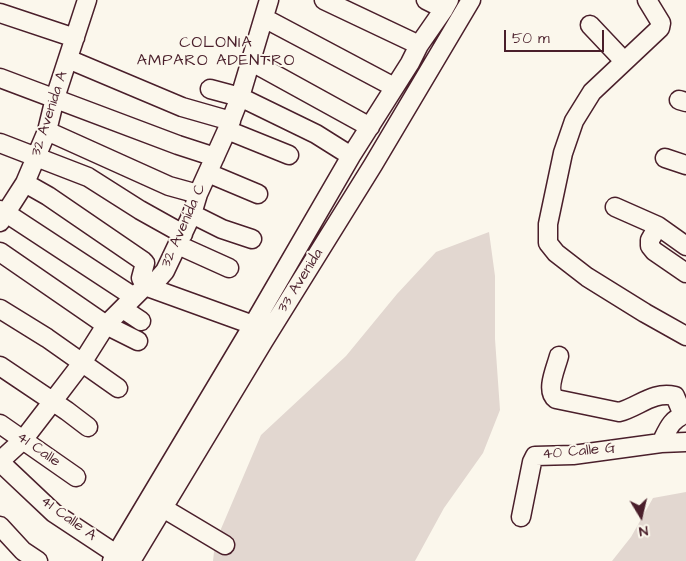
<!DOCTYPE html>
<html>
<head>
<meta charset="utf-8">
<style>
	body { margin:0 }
	#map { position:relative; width:686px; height:561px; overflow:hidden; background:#fbf7ec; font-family:"Architects Daughter",sans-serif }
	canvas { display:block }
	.north { position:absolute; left:616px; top:491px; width:50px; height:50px; -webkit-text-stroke:4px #fbf7ec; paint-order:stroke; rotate:171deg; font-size:14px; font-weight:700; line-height:20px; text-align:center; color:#4a1f2b }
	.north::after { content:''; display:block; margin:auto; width:18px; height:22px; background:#4a1f2b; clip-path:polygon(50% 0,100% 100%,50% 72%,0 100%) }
	.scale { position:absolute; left:504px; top:30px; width:100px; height:22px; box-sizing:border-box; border:2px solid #4a1f2b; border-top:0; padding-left:6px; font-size:15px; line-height:18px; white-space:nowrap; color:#4a1f2b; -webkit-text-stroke:4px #fbf7ec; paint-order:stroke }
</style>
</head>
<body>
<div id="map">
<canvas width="686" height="561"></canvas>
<div class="north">N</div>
<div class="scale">50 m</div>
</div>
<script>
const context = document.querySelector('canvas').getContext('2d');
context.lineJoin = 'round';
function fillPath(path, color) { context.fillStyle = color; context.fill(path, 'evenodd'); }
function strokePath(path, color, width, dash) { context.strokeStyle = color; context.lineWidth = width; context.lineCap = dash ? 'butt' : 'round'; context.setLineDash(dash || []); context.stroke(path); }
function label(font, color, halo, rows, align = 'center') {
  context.font = font + ' "Architects Daughter",sans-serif'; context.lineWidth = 4; context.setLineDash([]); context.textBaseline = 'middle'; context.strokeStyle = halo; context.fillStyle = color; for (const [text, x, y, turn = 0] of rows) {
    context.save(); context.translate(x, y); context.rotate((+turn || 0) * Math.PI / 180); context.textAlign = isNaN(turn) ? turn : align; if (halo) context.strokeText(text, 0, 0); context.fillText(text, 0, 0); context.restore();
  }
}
const green = new Path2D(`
	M489,232L495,276V339L500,410L483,453L444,508L415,561H213L215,543L261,435L346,356L397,294L436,252Z
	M686,492V561H612L631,537L653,498Z`);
const minor = new Path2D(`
	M324,0L419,45
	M426,0L444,9
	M647,0L661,23L660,28L592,92L574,121L563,153L548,224V243L556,253L587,277L645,313L686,336
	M0,13L75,38
	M264,18L394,87
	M590,25L624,61
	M68,59L182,107L231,121
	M252,62L370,127
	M0,78L178,145L215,157
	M210,89L240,97L316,134L351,156
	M679,100L686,102
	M227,130L289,155
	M47,131L169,186L198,194
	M0,143L88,177L140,210L183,234
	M665,158L686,165
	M208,173L258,194
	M25,183L48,196L143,261L145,263L141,278L145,286L253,325
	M615,207L658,226L686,246
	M0,210L6,213L134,297
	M192,214L222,229L252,239
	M0,222L25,183L47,131L55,98L87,0
	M658,226L650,240V246L654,251L686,273
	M178,245L229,268
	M0,252L106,325L138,341
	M0,309L47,338L118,388
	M123,309L141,321
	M559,356C556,368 545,391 556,399L619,412C639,407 652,391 675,396L683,415
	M0,366L67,411L88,427
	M0,424L76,477
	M661,443C668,429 671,419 686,414
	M0,461L23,440L53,401L82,363L106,325L145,286L158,279L165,271L192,214L198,194L227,130L240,97L269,0
	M0,462L54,513L116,554
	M163,508L225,545
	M521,517L532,462L535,456L573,455L661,443L686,442
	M0,526L23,551L38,561
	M112,561L253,325L351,156L410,63L419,45L444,9L449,0
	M131,561L263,342L373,165L471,0`);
const streetNames = [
	["32 Avenida A",50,114,-72],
	["32 Avenida C",184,226,-66],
	["33 Avenida",301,281,-58],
	["41 Calle",38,450,35],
	["40 Calle G",579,452,-5],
	["41 Calle A",68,519,36]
];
const neighbourhoodNames = [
	["COLONIA",216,44],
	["AMPARO ADENTRO",216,62]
];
fillPath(green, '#e2d7d0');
strokePath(minor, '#4a1f2b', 21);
strokePath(minor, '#fbf7ec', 18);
label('15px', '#4a1f2b', '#fbf7ec', streetNames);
context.letterSpacing = '1px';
label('16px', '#4a1f2b', '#fbf7ec', neighbourhoodNames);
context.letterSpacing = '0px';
</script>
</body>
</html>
